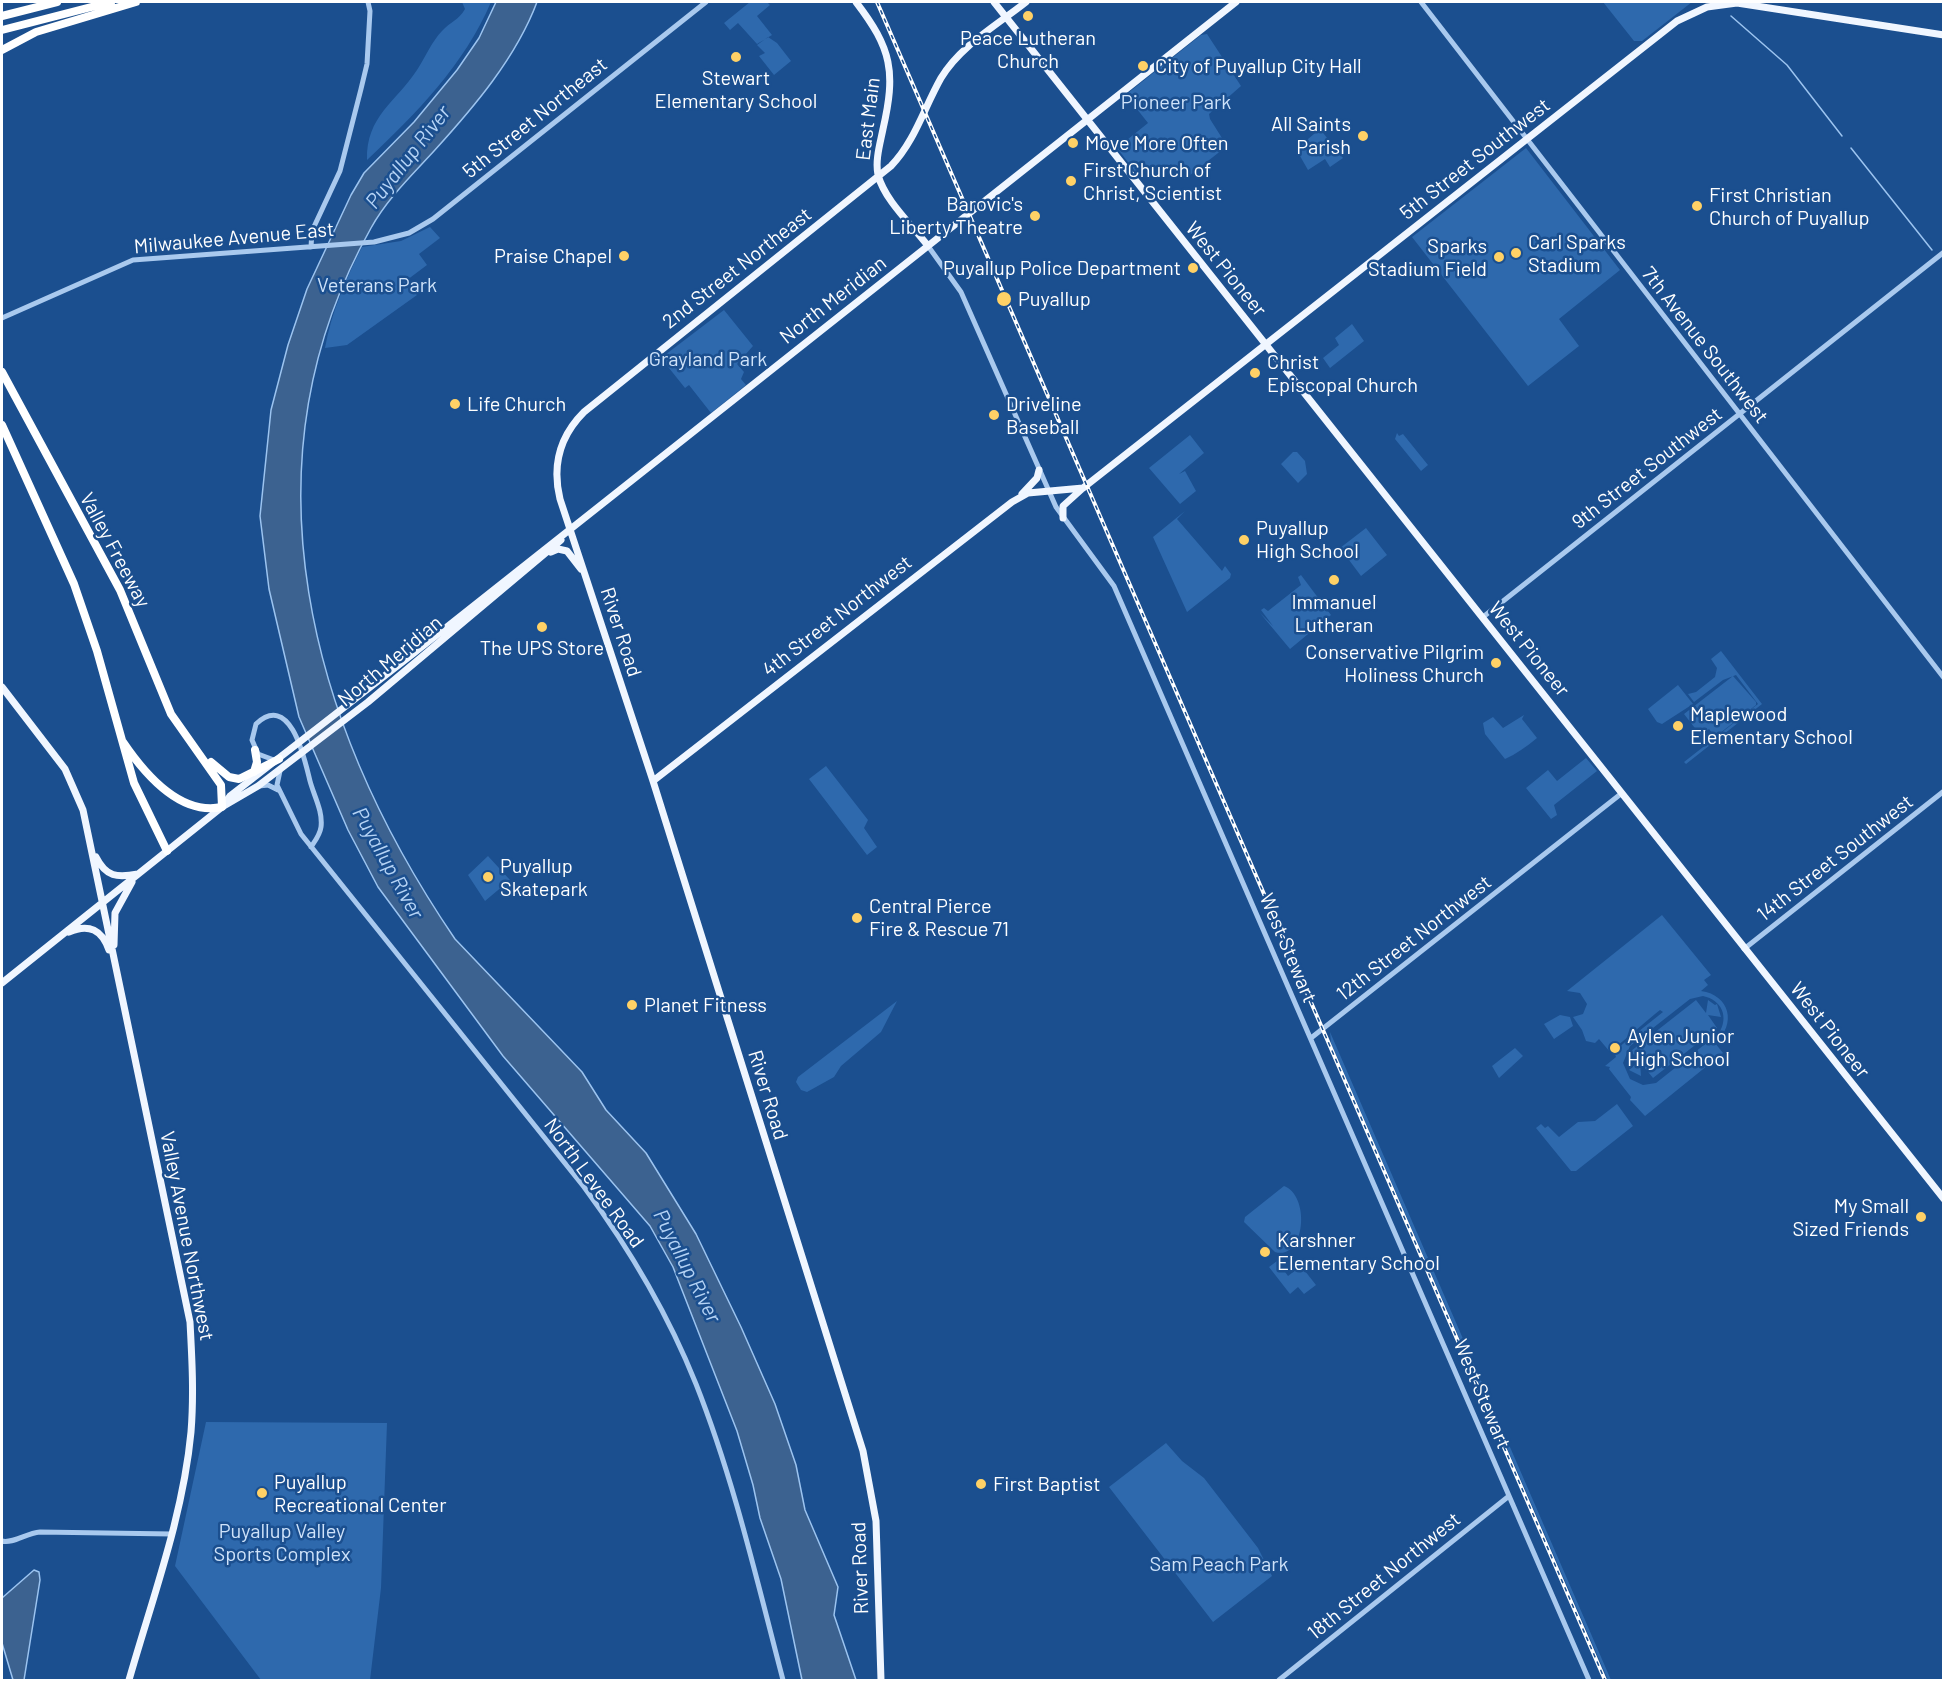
<!DOCTYPE html>
<html>
<head>
<meta charset="utf-8">
<style>
	body { margin:0 }
	#map { position:relative; width:1945px; height:1682px; overflow:hidden; background:#1b4f8f; font-family:Barlow,sans-serif }
	canvas { display:block }
	.frame { position:absolute; inset:0; border:3px solid #fff; pointer-events:none }
</style>
</head>
<body>
<div id="map">
<canvas width="1945" height="1682"></canvas>
<div class="frame"></div>
</div>
<script>
const context = document.querySelector('canvas').getContext('2d');
context.lineJoin = 'round';
function fillPath(path, color) { context.fillStyle = color; context.fill(path, 'evenodd'); }
function strokePath(path, color, width, dash) { context.strokeStyle = color; context.lineWidth = width; context.lineCap = dash ? 'butt' : 'round'; context.setLineDash(dash || []); context.stroke(path); }
function label(font, color, halo, rows, align = 'center') {
  context.font = font + ' Barlow,sans-serif'; context.lineWidth = 5; context.setLineDash([]); context.textBaseline = 'middle'; context.strokeStyle = halo; context.fillStyle = color; for (const [text, x, y, turn = 0] of rows) {
    context.save(); context.translate(x, y); context.rotate((+turn || 0) * Math.PI / 180); context.textAlign = isNaN(turn) ? turn : align; if (halo) context.strokeText(text, 0, 0); context.fillText(text, 0, 0); context.restore();
  }
}
const green = new Path2D(`
	M462,2H491C464,65 417,113 367,160C366,116 396,102 417,70C425,58 432,41 442,31C450,22 459,20 465,9Z
	M750,2H767L770,5L757,16L772,35L757,44L738,23L730,30L724,23Z
	M1603,2H1692L1642,41H1634Z
	M1207,34L1241,86L1209,114L1210,119L1227,146L1185,179L1171,164L1162,170L1155,168L1141,179L1117,148L1148,123L1129,99L1128,93L1201,35Z
	M768,37L777,43L791,61L774,75L759,56L765,53L757,45Z
	M1320,129L1343,158L1330,167L1325,159L1308,170L1296,149Z
	M1526,148L1620,270L1559,319L1579,346L1528,386L1412,237Z
	M430,227L440,238L419,254L427,265L407,280L417,295L347,345L325,348C331,313 346,279 362,247L401,241Z
	M724,310L753,346L737,364L744,372L741,379L746,385L711,413L689,385L685,388L661,358Z
	M1352,324L1364,341L1330,368L1323,358L1339,345L1335,338Z
	M1397,433L1399,436L1403,434L1428,465L1421,471L1395,439Z
	M1190,435L1204,453L1179,474L1185,471L1196,491L1180,504L1149,468Z
	M1293,452H1297L1305,461L1307,474L1298,483L1281,464Z
	M1185,511L1177,519L1222,571L1225,566L1231,574L1230,578L1187,612L1153,537Z
	M1366,528L1387,555L1361,576L1340,548Z
	M1301,575L1331,615L1290,649L1260,613L1273,626L1261,610L1264,608L1268,611L1301,585L1298,577Z
	M1721,651L1762,704L1686,764L1684,762L1758,704L1736,675L1723,680L1694,702L1688,694L1696,692L1715,677L1717,668L1711,659Z
	M1733,676L1756,702V705L1715,737L1709,729L1701,736L1684,714Z
	M1678,685L1693,704L1662,724L1657,722L1648,709Z
	M1524,715L1522,719L1537,738C1526,747 1516,754 1505,759L1485,734L1483,723L1493,717L1503,728Z
	M1586,758L1597,771L1554,805L1557,815L1551,819L1526,788L1548,770L1557,781Z
	M826,766L868,820L864,828L877,847L867,855L809,779Z
	M488,856L510,880L485,901L468,875Z
	M1662,915L1711,975L1704,980L1708,985L1701,991C1730,995 1737,1024 1715,1043L1723,1053L1645,1116L1630,1100L1631,1097L1609,1069L1610,1067L1605,1066L1616,1057L1614,1051L1663,1012L1660,1010L1655,1014L1610,1052L1599,1039L1595,1043L1586,1041L1582,1030L1573,1017L1583,1014L1587,1004L1580,993L1567,991ZM1703,996C1722,1000 1729,1017 1719,1033L1656,1083L1643,1085L1630,1079L1623,1063L1630,1046L1690,999Z
	M1696,1000L1706,1013L1708,1000L1715,1005L1717,1004L1721,1017L1708,1015L1717,1028L1653,1078L1640,1062L1641,1076L1629,1070L1639,1061L1631,1051Z
	M897,1001L881,1032L841,1066L834,1077L807,1092L801,1090L796,1082L798,1077Z
	M1560,1015L1570,1017L1573,1026L1554,1039L1544,1024Z
	M1330,1032L1611,1680H1608L1331,1043Z
	M1515,1048L1523,1056L1499,1078L1492,1066Z
	M1617,1104L1633,1126L1576,1171H1571L1536,1128L1541,1124L1545,1128L1548,1126L1559,1137L1578,1122L1595,1121Z
	M1284,1186C1311,1196 1305,1261 1275,1252L1244,1222L1245,1217Z
	M1277,1261L1288,1276L1301,1266L1316,1285L1304,1294L1298,1287L1290,1294L1269,1267Z
	M206,1422L387,1423L381,1588L370,1680H261L175,1566Z
	M1166,1443L1182,1461L1204,1478L1258,1548L1272,1576L1213,1622L1109,1487Z`);
const water = new Path2D(`
	M496,2H537C516,58 474,107 434,151C412,175 387,199 371,228C238,465 310,726 455,939L582,1072L606,1110L646,1153L696,1234L741,1327L775,1404L796,1465L805,1510L838,1587L834,1615L856,1680H802L781,1579L760,1518L753,1485L737,1431L673,1267L650,1226L503,1056L378,887L348,830L299,717L269,589L260,516L271,410L288,345L307,289L351,195L364,173L414,122L457,70L479,38Z
	M34,1570L39,1572L40,1580L24,1680H13L2,1643V1598Z`);
const stream = new Path2D(`
	M1731,16L1787,65L1842,136
	M1851,148L1932,250
	M1943,264L1944,265`);
const minor = new Path2D(`
	M1421,2L1944,678
	M928,246L961,292L1056,507L1114,586L1589,1680
	M311,247L312,231L340,171L361,89L367,64L370,11L368,2
	M2,318L133,260L374,242L409,233L433,219L706,2
	M1483,617L1944,252
	M274,760L258,754L252,740L256,724C291,691 305,761 310,781C314,796 323,811 321,827C320,835 315,841 311,847
	M280,771L277,785L301,834L584,1187C629,1248 668,1314 696,1384C734,1480 757,1581 783,1680
	M259,786L268,785L278,790
	M1744,949L1944,791
	M1311,1038L1622,793
	M2,1541C13,1544 26,1533 40,1532L172,1534
	M1279,1680L1509,1496`);
const major = new Path2D(`
	M856,2C892,49 896,72 883,129C880,144 875,160 878,175C885,201 912,225 928,246
	M994,2L1944,1199
	M1022,494L1037,478L1039,470
	M1063,518V506L1083,488L1677,21L1707,7L1737,3L1944,35
	M551,552L558,549L567,551L581,569
	M2,687L65,769L83,810L190,1322C192,1359 194,1395 191,1432C183,1517 152,1599 129,1680
	M653,781L1012,502L1028,493L1083,488
	M222,807L258,786L368,702L561,540
	M96,857C106,877 117,878 138,874
	M69,932C89,923 102,930 109,950
	M114,945L115,913L132,882
	M2,983L222,807L230,796L414,653L1236,2
	M881,1680L876,1521L863,1451L653,781L560,499C552,466 560,436 584,412L891,166C915,141 924,108 941,78C960,46 997,25 1026,2`);
const highway = new Path2D(`
	M2,16L57,2
	M2,30L111,2
	M2,50L36,32L136,2
	M2,372L120,590L171,714L221,785L222,807C180,816 144,773 123,742
	M2,425L74,584L97,651L134,783L167,851
	M211,762L229,777L239,779L279,759
	M254,772L257,762L255,750`);
const rail = new Path2D(`
	M877,2L1605,1680`);
const markers = [
	[1028,16,6,"#ffd166"],
	[736,57,6,"#ffd166"],
	[1143,66,6,"#ffd166"],
	[1363,136,6,"#ffd166"],
	[1073,143,6,"#ffd166"],
	[1071,181,6,"#ffd166"],
	[1697,206,6,"#ffd166"],
	[1035,216,6,"#ffd166"],
	[1516,253,6,"#ffd166"],
	[624,256,6,"#ffd166"],
	[1499,257,6,"#ffd166"],
	[1193,268,6,"#ffd166"],
	[1004,299,8,"#ffd166"],
	[1255,373,6,"#ffd166"],
	[455,404,6,"#ffd166"],
	[994,415,6,"#ffd166"],
	[1244,540,6,"#ffd166"],
	[1334,580,6,"#ffd166"],
	[542,627,6,"#ffd166"],
	[1496,663,6,"#ffd166"],
	[1678,726,6,"#ffd166"],
	[488,877,6,"#ffd166"],
	[857,918,6,"#ffd166"],
	[632,1005,6,"#ffd166"],
	[1615,1048,6,"#ffd166"],
	[1921,1217,6,"#ffd166"],
	[1265,1252,6,"#ffd166"],
	[981,1484,6,"#ffd166"],
	[262,1493,6,"#ffd166"]
];
const poiNames = [
	["Peace Lutheran",1028,38,"center"],
	["Church",1028,61,"center"],
	["City of Puyallup City Hall",1155,66],
	["Stewart",736,78,"center"],
	["Elementary School",736,101,"center"],
	["All Saints",1351,124,"right"],
	["Parish",1351,147,"right"],
	["Move More Often",1085,143],
	["First Church of",1083,170],
	["Christ, Scientist",1083,193],
	["First Christian",1709,195],
	["Church of Puyallup",1709,218],
	["Barovic's",1023,204,"right"],
	["Liberty Theatre",1023,227,"right"],
	["Carl Sparks",1528,242],
	["Stadium",1528,265],
	["Sparks",1487,246,"right"],
	["Stadium Field",1487,269,"right"],
	["Praise Chapel",612,256,"right"],
	["Puyallup Police Department",1181,268,"right"],
	["Puyallup",1018,299],
	["Christ",1267,362],
	["Episcopal Church",1267,385],
	["Life Church",467,404],
	["Driveline",1006,404],
	["Baseball",1006,427],
	["Puyallup",1256,528],
	["High School",1256,551],
	["Immanuel",1334,602,"center"],
	["Lutheran",1334,625,"center"],
	["The UPS Store",542,648,"center"],
	["Conservative Pilgrim",1484,652,"right"],
	["Holiness Church",1484,675,"right"],
	["Maplewood",1690,714],
	["Elementary School",1690,737],
	["Puyallup",500,866],
	["Skatepark",500,889],
	["Central Pierce",869,906],
	["Fire & Rescue 71",869,929],
	["Planet Fitness",644,1005],
	["Aylen Junior",1627,1036],
	["High School",1627,1059],
	["My Small",1909,1206,"right"],
	["Sized Friends",1909,1229,"right"],
	["Karshner",1277,1240],
	["Elementary School",1277,1263],
	["Puyallup",274,1482],
	["Recreational Center",274,1505],
	["First Baptist",993,1484]
];
const parkNames = [
	["Pioneer Park",1176,102],
	["Veterans Park",377,285],
	["Grayland Park",708,359],
	["Puyallup Valley",282,1531],
	["Sports Complex",282,1554],
	["Sam Peach Park",1219,1564]
];
const streetNames = [
	["5th Street Northeast",535,118,-39],
	["East Main",868,119,-83],
	["5th Street Southwest",1475,159,-38],
	["Milwaukee Avenue East",234,238,-5],
	["2nd Street Northeast",737,268,-38],
	["West Pioneer",1226,269,51],
	["North Meridian",833,300,-38],
	["7th Avenue Southwest",1705,345,52],
	["9th Street Southwest",1647,468,-38],
	["Valley Freeway",115,550,62],
	["4th Street Northwest",837,616,-38],
	["River Road",621,632,72],
	["West Pioneer",1529,649,51],
	["North Meridian",390,661,-40],
	["14th Street Southwest",1835,858,-38],
	["12th Street Northwest",1414,938,-38],
	["West Stewart",1288,948,67],
	["West Pioneer",1830,1030,52],
	["River Road",768,1095,73],
	["North Levee Road",594,1183,54],
	["Valley Avenue Northwest",187,1236,79],
	["West Stewart",1482,1394,67],
	["River Road",860,1568,-92],
	["18th Street Northwest",1384,1576,-39]
];
const waterNames = [
	["Puyallup River",408,157,-52],
	["Puyallup River",388,863,61],
	["Puyallup River",687,1266,63]
];
fillPath(green, '#2e69ad');
fillPath(water, '#3c6290');
strokePath(water, '#9cc4f0', 1.5);
strokePath(stream, '#9cc4f0', 1.5);
strokePath(minor, '#a9c9ee', 5);
strokePath(major, '#f0f6ff', 7);
strokePath(highway, '#fff', 8);
strokePath(rail, '#fff', 4);
strokePath(rail, '#1b4f8f', 1.5, [4.5]);
for (const [x, y, r, color] of markers) { const dot = new Path2D(); dot.arc(x, y, r, 0, 2 * Math.PI); context.fillStyle = color; context.fill(dot); strokePath(dot, '#1b4f8f', 2); }
label('20px', '#fff', '#1b4f8f', poiNames, 'left');
label('20px', '#cfe3fa', '#1b4f8f', parkNames);
label('20px', '#fff', '#1b4f8f', streetNames);
label('italic 21px', '#b5d3f5', '#1b4f8f', waterNames);
</script>
</body>
</html>
